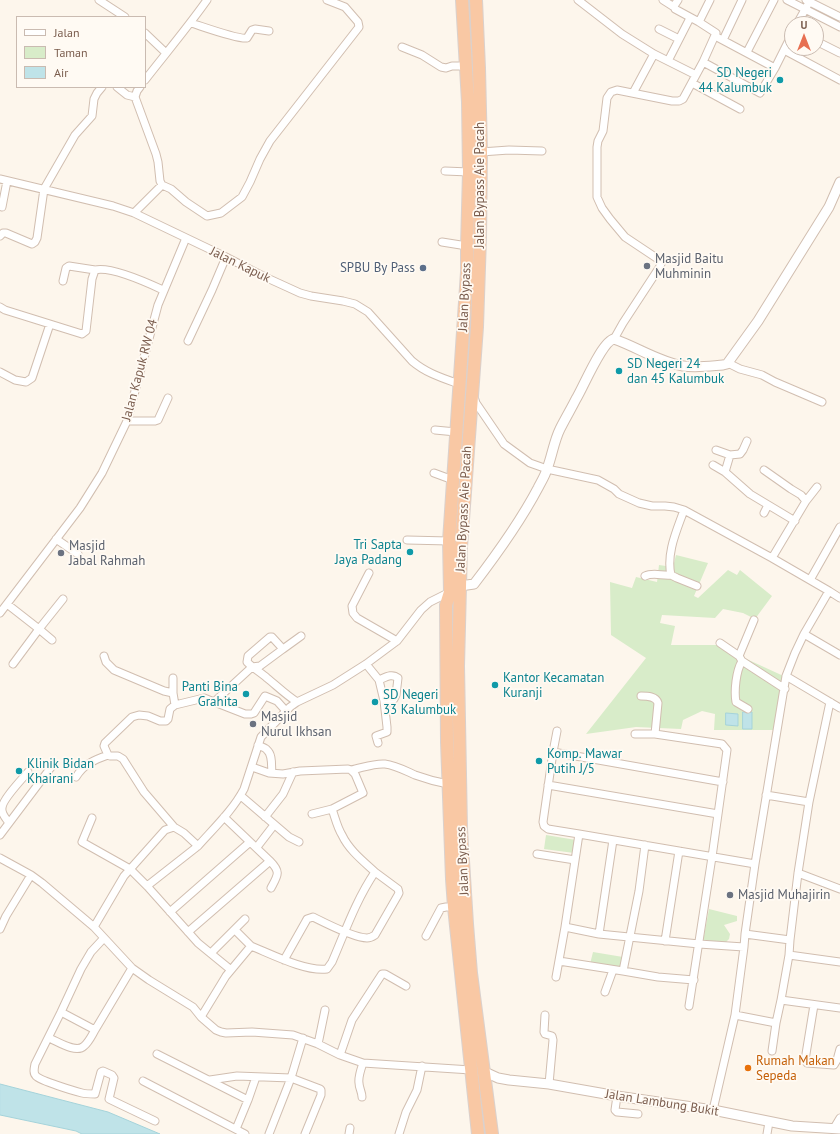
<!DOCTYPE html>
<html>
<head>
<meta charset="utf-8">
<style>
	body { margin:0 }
	#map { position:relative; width:840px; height:1134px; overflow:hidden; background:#fdf6ec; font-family:"PT Sans",sans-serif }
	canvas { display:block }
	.legend { position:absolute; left:16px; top:16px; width:130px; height:72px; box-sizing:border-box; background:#fffaf3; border:1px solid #cabbb1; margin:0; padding:5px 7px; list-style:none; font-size:12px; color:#7a5c4d }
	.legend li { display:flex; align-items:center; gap:8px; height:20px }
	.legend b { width:20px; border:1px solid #cabbb1 }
	.north { position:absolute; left:784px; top:16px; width:40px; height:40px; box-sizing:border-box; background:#fffaf3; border:1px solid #cabbb1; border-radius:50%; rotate:0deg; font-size:11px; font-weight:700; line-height:16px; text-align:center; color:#7a5c4d }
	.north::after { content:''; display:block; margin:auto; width:14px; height:18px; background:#e76f51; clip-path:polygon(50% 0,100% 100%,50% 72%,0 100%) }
</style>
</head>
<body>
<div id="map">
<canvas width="840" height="1134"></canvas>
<ul class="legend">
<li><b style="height:5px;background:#fff"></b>Jalan</li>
<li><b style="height:11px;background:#d8ecc9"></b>Taman</li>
<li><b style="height:11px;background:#bfe3e8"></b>Air</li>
</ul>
<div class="north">U</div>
</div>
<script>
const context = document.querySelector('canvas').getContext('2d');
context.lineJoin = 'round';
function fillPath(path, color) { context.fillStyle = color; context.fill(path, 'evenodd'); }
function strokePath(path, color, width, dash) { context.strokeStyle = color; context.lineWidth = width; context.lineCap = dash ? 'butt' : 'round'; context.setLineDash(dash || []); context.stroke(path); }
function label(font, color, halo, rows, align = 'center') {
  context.font = font + ' "PT Sans",sans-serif'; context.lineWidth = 3.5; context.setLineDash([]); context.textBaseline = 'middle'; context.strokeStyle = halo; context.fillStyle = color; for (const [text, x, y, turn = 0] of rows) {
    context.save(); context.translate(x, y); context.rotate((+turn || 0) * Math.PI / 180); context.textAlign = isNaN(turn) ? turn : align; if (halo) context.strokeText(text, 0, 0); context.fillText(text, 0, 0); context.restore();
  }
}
const green = new Path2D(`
	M676,555L708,563L694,596L698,598L728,570L737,575L740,570L772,596L755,619L743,613L723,609L715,618L662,615L660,623L675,626L671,645H716L790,679L780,730H714L715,714L702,711L683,720L681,729L636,727L586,734L646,658L611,635L610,582L632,588L636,577L657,582L659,565L673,567Z
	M546,835L576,840L574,853L544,849Z
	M709,909L737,916V921L724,925L730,934L729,939L725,943L703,941Z
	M593,952L623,957L620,970L590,964Z`);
const water = new Path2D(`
	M743,712H752V729H743Z
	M726,713L738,714V726L726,725Z
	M0,1084L108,1112L160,1134H82L76,1131L0,1115Z`);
const minor = new Path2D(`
	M99,0L125,17
	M578,0L622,34L654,54L696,75
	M663,0L674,7
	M678,0L674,6L675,9L699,22L716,33L703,62
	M787,0L840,27
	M806,0L840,17
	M699,22L710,0
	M191,23C201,26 239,40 247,38L252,30L255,29L269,31
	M797,24L807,6
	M659,29L679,39
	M145,33L166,53
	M715,36L775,68
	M723,40L742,0
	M816,41L840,53
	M402,47L422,55L441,67L446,68L452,66H466
	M784,50L840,80
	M747,52L774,0
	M668,61L690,18
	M145,80C166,53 188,27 207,0
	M692,83L740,109
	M117,87L127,95L135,97L137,91L140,87
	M633,93L654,54
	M135,97L156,154L158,162L160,181L162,185L171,189L186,202L207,216L221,213L242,197L250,182L260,159L270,141L359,27L358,22L345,7L327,0
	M481,152L509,150L542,151
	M445,171L469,172
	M0,179L113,206L134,213L226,257L265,277L300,293L311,296L343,301L355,304L368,312L412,361C426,373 442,378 459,384
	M2,207L7,181
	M134,213L162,185
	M0,236L3,233H6L32,244L35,242L37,238L44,189L75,135L92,116L94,99L97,93L102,87
	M442,242L467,246
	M63,281L66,268L69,266L95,270
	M0,307L5,310L82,334L86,331L92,279L95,270C111,266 148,283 163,290
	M614,339L623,323L659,268L661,264L658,259L625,237L610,219L602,208L597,197V147L598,141L603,131L607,98L611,92L617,90L672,101H679L683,99L703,62L760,93L775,68L792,34
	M188,341L212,290L226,257
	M728,363L740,369L762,375L775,382L822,402
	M0,372L15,380L26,382L32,378L50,324
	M474,397L476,403L504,444L530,463L547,469L598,480L614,489L619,494L639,503L652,506H665L674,507L684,510L772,558L829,591L804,634L795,653L786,676L755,864L745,934L744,947L735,1015L713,1110
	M127,421H155L158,420L168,398
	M435,430L456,432
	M716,450L730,455
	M713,465L725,472L750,494L795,521
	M764,470L791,489L801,495L806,501L772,558
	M725,472L730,455L740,454L743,450L747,441
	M434,473L453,480
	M806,501L817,487
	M684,510C677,530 666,553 671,575L677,578L697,586
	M764,513L768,505
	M56,539L78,554
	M407,540L449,541
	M369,573L352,606L353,613L357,618L397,641
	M645,576C653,572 662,576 671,575
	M810,580L840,527
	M829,591L840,598
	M7,604L39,629L13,664
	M0,613L80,508L102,473L127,421L158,305L186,238
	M754,620L739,656L742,661L785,689
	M804,634L840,655
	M52,640L39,629L63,599
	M720,643L739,656
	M283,649L301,636
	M104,656L106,662L114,670L164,691L173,693L175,705
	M742,661C736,671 734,691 736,702L748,709
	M366,664L379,680L384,701L387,727V732L376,736L378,743
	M786,676L840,708
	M173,678V693
	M379,680C386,677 392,673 398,678L396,695L394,699L391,702L384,701
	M641,696C647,696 656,696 658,703L655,734
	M214,702L252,667L260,666L283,649L272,637H270L248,656L247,662C253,668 260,672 267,678C277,686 286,695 297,702
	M635,734H655L722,744L727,750L712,857L689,1006
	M258,745C261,747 265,747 267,750C273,755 271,766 272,773
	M553,752L557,731
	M351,770C362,768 374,763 385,764C395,765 406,771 415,775C426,779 437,782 448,784
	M76,777C84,764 94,760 108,755
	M723,782L553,752L543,822L544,826L548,829L579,834L565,927L599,934L699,944L744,947
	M548,785L718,814
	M766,795L809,802L798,873L790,940
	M241,796L289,837L299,842
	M809,802L830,702
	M312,814L332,809
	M265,817L283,794L293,772
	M92,818L82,842L130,869L147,886L198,943L231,970
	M9,823C6,818 1,814 2,808C2,800 22,779 28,772
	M174,827L144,792L123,759L118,756H110L108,755L104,746L105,743L132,717L139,715L148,716L160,721H166L168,719L170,709L175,705L204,698L245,714H251L254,713L265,696L277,701L286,711
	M579,834L755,864
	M0,835L52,766
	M257,847L274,825
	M537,854L575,860
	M0,858L31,875L6,916L0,929
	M270,861C281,872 278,875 271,888
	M798,873L840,889
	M31,875L42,883L94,927L132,968L149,980L193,1007L201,1017L216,1030L221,1032L226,1033L252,1032L293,1035L318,1044L340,1055L363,1063L471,1070
	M147,886L198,846
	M170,912L250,842
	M94,927L124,876L165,830L174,827L184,833L198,846C214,828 233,810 244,789L261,737L290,707L297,702L333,685L366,664L397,641L421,610L430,602L450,592
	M235,930L251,946
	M188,932L270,861L224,817
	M599,934L613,840
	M745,934L790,940L789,955
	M426,936L441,908L446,907H454
	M104,938L91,952L81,969L61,1012L35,1064C34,1069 33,1073 36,1076C41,1081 74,1091 82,1093C86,1094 91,1094 95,1094L101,1072L103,1071L112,1075L114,1078L109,1099L155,1121
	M665,941L679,851
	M211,953L245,919
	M284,960L306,921L307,919L313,917C325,923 354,938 367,938C370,938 372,937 375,935L398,895L399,893L398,889L375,872
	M559,961L623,971L658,977L694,980
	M623,971L639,891L645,845
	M556,977L565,927
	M605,992L613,970
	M781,1000L789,955L840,962
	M814,1005L805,1060L807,1063L834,1065L837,1060L840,1049
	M61,1012L95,1030L132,968
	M545,1015L544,1032L545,1034L552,1036L553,1040L549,1084
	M735,1015L776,1023L781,1000L840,1008
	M201,1017L226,976L251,946C271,954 306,972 327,969L332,962C345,932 356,900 375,872C363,861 349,850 342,835C337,827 335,817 332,809L363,793L355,774L351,770L348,769L300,771L283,774L269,773L252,767
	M49,1038C57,1041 76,1054 84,1046C89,1042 92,1035 95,1030
	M318,1044L325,1010
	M772,1051L776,1023
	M157,1054L248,1100
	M340,1055L352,1020L382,974H385L406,986
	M210,1080L237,1076L291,1078L320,1089L321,1090V1095L305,1134
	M143,1081L245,1134
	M617,1096L615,1110L617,1112L638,1114
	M362,1097C362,1092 359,1088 359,1083C358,1077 361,1069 363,1063
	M834,1128L840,1118
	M236,1129L248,1100L256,1077
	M269,1134L291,1078L303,1038
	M349,1134L350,1128
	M399,1134L406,1112L417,1090L422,1066
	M767,1134L769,1122`);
const tertiary = new Path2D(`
	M460,586L474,584C497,554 520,522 538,488C541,482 545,476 547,469C552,456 554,441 560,429C565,419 571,409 576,399C583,388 602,341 614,339C637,347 659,362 683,366C696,368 710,366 723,365L727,364L758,321L829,207L840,182
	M485,1072L498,1078L509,1080L549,1084L617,1096L713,1110L792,1126L840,1129`);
const trunk = new Path2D(`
	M462,0L468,102L469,172L467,246V272L449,541L450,592L446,605L447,742L452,879L454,907L478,1134
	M476,0L479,68L481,152L480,238L477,327L461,547L458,666L461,829L467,924L471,973L492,1134`);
const markers = [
	[780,80,4,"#0f9aa8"],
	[647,266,4,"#6b7280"],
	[423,268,4,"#5c6f8a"],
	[619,371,4,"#0f9aa8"],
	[410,552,4,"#0f9aa8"],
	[61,553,4,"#6b7280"],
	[495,685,4,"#0f9aa8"],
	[246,694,4,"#0f9aa8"],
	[375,702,4,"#0f9aa8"],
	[253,724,4,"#6b7280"],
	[539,761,4,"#0f9aa8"],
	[19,771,4,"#0f9aa8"],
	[730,895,4,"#6b7280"],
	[748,1068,4,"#e8710a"]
];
const cultureNames = [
	["SD Negeri",772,73,"right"],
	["44 Kalumbuk",772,88,"right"],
	["SD Negeri 24",627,364],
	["dan 45 Kalumbuk",627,379],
	["Tri Sapta",402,545,"right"],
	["Jaya Padang",402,560,"right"],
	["Kantor Kecamatan",503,678],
	["Kuranji",503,693],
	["Panti Bina",238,687,"right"],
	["Grahita",238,702,"right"],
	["SD Negeri",383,695],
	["33 Kalumbuk",383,710],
	["Komp. Mawar",547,754],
	["Putih J/5",547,769],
	["Klinik Bidan",27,764],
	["Khairani",27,779]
];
const streetNames = [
	["Jalan Bypass Aie Pacah",480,185,-90],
	["Jalan Kapuk",240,265,26],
	["Jalan Bypass",465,297,-87],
	["Jalan Kapuk RW 04",140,370,-75],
	["Jalan Bypass Aie Pacah",464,509,-87],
	["Jalan Bypass",463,861,-93],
	["Jalan Lambung Bukit",662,1103,9]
];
const worshipNames = [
	["Masjid Baitu",655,259],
	["Muhminin",655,274],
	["Masjid",69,546],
	["Jabal Rahmah",69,561],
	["Masjid",261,717],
	["Nurul Ikhsan",261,732],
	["Masjid Muhajirin",738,895]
];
const serviceNames = [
	["SPBU By Pass",415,268]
];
const foodNames = [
	["Rumah Makan",756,1061],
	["Sepeda",756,1076]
];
fillPath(green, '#d8ecc9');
fillPath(water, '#bfe3e8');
strokePath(water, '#a5d3da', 1);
strokePath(minor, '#d1beb0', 9);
strokePath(tertiary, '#d1beb0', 11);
strokePath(trunk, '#dad1cd', 14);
strokePath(minor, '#fff', 7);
strokePath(tertiary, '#fff', 9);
strokePath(trunk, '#f9c8a4', 12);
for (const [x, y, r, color] of markers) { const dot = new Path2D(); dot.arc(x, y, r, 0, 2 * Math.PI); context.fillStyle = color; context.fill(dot); strokePath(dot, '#fffaf3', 1.5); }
label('13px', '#0d838f', '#fffaf3', cultureNames, 'left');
label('13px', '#7a5c4d', '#fffaf3', streetNames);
label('13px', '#5b616d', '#fffaf3', worshipNames, 'left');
label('13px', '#4e5e75', '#fffaf3', serviceNames, 'right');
label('13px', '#c56008', '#fffaf3', foodNames, 'left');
</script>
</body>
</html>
